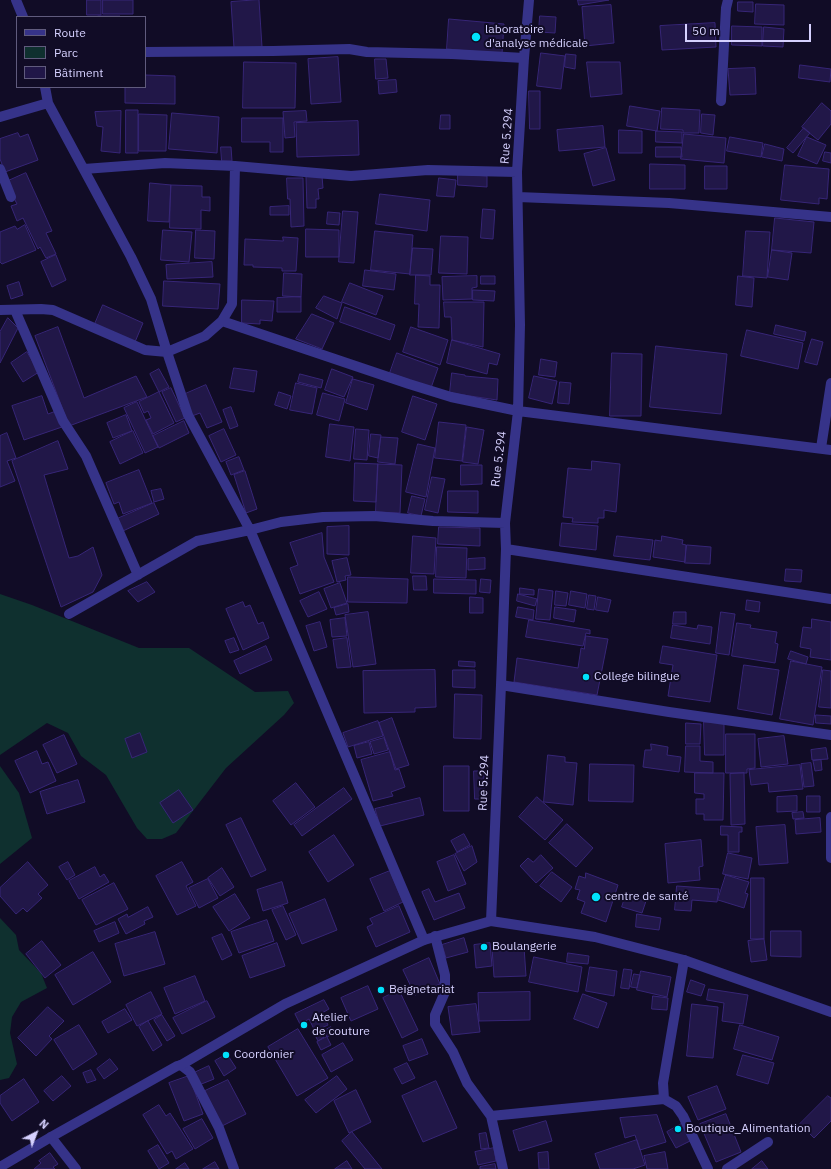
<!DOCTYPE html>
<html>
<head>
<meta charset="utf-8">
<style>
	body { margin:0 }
	#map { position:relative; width:831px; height:1169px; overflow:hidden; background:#110c26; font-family:"IBM Plex Sans",sans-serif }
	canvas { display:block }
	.legend { position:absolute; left:16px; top:16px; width:130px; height:72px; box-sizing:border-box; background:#110c26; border:1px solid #605b7d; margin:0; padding:5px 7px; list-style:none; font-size:12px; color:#d6d1ff }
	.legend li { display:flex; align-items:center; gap:8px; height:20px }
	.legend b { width:20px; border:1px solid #605b7d }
	.north { position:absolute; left:16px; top:1113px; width:40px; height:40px; -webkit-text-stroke:3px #110c26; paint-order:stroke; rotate:42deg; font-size:11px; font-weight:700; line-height:16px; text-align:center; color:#d6d1ff }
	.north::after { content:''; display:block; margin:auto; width:14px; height:18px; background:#d6d1ff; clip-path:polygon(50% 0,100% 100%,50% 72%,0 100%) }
	.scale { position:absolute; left:685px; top:24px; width:126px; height:18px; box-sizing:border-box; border:2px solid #d6d1ff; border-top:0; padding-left:5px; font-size:12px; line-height:14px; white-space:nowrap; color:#d6d1ff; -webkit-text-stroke:3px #110c26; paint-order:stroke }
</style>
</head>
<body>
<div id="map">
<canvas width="831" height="1169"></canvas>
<ul class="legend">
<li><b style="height:5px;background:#363389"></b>Route</li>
<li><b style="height:11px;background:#0f302f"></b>Parc</li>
<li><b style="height:11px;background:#211748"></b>Bâtiment</li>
</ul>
<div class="north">N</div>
<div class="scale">50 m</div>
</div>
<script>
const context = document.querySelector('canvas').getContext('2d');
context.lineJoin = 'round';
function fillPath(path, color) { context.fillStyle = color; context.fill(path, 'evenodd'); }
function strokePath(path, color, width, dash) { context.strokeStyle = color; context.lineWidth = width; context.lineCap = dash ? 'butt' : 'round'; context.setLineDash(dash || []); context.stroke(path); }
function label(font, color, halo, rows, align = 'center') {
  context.font = font + ' "IBM Plex Sans",sans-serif'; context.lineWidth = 4; context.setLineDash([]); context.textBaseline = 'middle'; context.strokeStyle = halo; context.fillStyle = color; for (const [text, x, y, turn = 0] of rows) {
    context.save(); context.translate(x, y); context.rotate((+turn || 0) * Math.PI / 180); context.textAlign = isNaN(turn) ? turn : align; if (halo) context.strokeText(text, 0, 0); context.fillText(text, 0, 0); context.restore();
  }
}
const green = new Path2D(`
	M0,594L32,605L139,648H189L255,692L288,691L294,703L284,715L226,768L176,833L162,839H147L137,828L106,775L81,756L68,733L47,723L0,755Z
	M0,766L19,793L32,838L0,864Z
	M0,918L16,935L19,950L41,973L47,988L21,1002L12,1017L10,1033L17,1064L9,1078L0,1080Z`);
const building = new Path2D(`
	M87,0H101V15H87Z
	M103,0H133V14H103Z
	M259,0L262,47L234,48L231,2Z
	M578,0H609L579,5Z
	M738,2H753V12L738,11Z
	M756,4L784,5V25L755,24Z
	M611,5L614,43L585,46L582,7Z
	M98,16H120V17H98Z
	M540,16L556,17L555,33L539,32Z
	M449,19L504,24L502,54L447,49Z
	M715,23L716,47L662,50L660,26Z
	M732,26L762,27V46L732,45Z
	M764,27L784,29L783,47L763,46Z
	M541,53L565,56L561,89L537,86Z
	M566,54L576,55L575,69L565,67Z
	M338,57L341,102L311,104L308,59Z
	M375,59H386L388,78L376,79Z
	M244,62L296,63L295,108H243Z
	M587,62H620L622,94L591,97Z
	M800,65L831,69L830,82L799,78Z
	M755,68L756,94L730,95L728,69Z
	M145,75L175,76V104L125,103V87H145Z
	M396,80L397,92L379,94L378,81Z
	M529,91H540V129H530Z
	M822,103L831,111V124L818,140L802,127Z
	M630,106L660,111L657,131L627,126Z
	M662,108L700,110L699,133H683V130L661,129Z
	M126,110H138V153H126Z
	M121,111L120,153L101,151L103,127L97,126L95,112Z
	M306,111L307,121L294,122L295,137L285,138L283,112Z
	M172,113L219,117L217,153L169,149Z
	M139,114L167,115L166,151H139Z
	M702,114L715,115L713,135L701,133Z
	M441,115H450V129H440Z
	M242,118H283V152H270V142H242Z
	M358,121L359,155L297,157L296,123Z
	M603,126L605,147L559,151L557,130Z
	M804,128L810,133L793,153L787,148Z
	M619,130L642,131V153H619Z
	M656,131L682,132V143L656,142Z
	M18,133L20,137L28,134L38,160L5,172L0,159V139Z
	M684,134L726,138L724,163L681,159Z
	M730,137L763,143L761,157L727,151Z
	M807,137L826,145L817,164L798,156Z
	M765,144L784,149L782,161L762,157Z
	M221,147H231L232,161H222Z
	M656,147H681L682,157H656Z
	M606,148L615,180L593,186L584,154Z
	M825,152L831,153V163L823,161Z
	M650,164L685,165V189H650Z
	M785,165L829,169L827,199L819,198V204L781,200Z
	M705,166H727V189H705Z
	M26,173L52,231L46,233L56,254L46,258L40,247L38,249L23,218L17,221L11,206L17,204L6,182Z
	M458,174L487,176V187L458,185Z
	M322,176L323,188L318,189L319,199H316V208H307L306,177Z
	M287,178H303L304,226L291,227L290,199H288Z
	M439,178L456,180L454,197L437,196Z
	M150,183L171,185L169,222L148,221Z
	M171,185L202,186V197H210V211L201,210V229L170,228Z
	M380,194L430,200L427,231L376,224Z
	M289,206V215H270V207Z
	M483,209L495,210L493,239L481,238Z
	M343,211L358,212L354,263L339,262Z
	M328,212L340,213L339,225L327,224Z
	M775,218L814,222L811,253L772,250Z
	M25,225L36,250L2,264L0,262V232L15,226L17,229Z
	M306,229L339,230V257H306Z
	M163,230L192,232L189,262L161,260Z
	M196,230L215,231L214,259L195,258Z
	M375,231L413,235L410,274L371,270Z
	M746,231L770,232L767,278L743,276Z
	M441,236L468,237L467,274L439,273Z
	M283,237L298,238L296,271H282V268L253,267V265H244L245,239L283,241Z
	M413,248L433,249L431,275H410Z
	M772,250L792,253L788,280L768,277Z
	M56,255L66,280L52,287L41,262Z
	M212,262L213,277L167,279L166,265Z
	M365,270L396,274L394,290L363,286Z
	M284,273L302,274L301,297L283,296Z
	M416,275L430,276V285H440L439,328L418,327L419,304H415Z
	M477,276V287L472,288V299L443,300L442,277Z
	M481,276H495V284H481Z
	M738,276L754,278L752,307L736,305Z
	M164,281L220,284L218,309L163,306Z
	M19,282L23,295L11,299L7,286Z
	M350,283L383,296L376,315L342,302Z
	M473,290L495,291L494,301L473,300Z
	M324,296L342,303L337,319L316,308Z
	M301,297V312H277V298Z
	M242,300L274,301L272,321L260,320V324L242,323Z
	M444,302H484L483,347L452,340L451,317H445Z
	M103,305L143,323L135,342L95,324Z
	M345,307L395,325L390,340L340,322Z
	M312,314L334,323L322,349L296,339Z
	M8,318L18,328L0,363V332Z
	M776,325L806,332L804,341L774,334Z
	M58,327L84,398L136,376L147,397L69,426L35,336Z
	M411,327L448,340L440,365L403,352Z
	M747,330L803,343L798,369L741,356Z
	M812,339L823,342L817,365L805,362Z
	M452,340L500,354L497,365L489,363L487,374L447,363Z
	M656,346L727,354L721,414L650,407Z
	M27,352L39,372L23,382L11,363Z
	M397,353L438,368L431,388L390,373Z
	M612,353L642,354L641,416H610Z
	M541,359L557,362L555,377L539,375Z
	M234,368L257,371L254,392L230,388Z
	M159,369L169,387L159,392L150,374Z
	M332,369L353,377L344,397L325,390Z
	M452,373L465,375V376L498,379L497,400L450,393Z
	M300,374L323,380L321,388L298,382Z
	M534,376L557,381L552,404L529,398Z
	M353,379L374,385L367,410L346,403Z
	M560,382L571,383L569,404L558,403Z
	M296,383L317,388L312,414L290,410Z
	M206,385L222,422L207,428L200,413L192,416L183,395Z
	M171,388L185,418L176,422L162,392Z
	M159,392L174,423L153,434L146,420L151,418L148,411L144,413L139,402Z
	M279,392L291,396L287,409L275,405Z
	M323,393L345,399L339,421L317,415Z
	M42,396L48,414L56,411L62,427L24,440L12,406Z
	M413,396L437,404L425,440L402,432Z
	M137,402L158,447L145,453L124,408Z
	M231,407L238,426L230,429L223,410Z
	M126,415L132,431L113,438L107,423Z
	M184,421L189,433L159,448L153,436Z
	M439,422L466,425L462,461L435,458Z
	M330,424L354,427L350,461L326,457Z
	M467,427L484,430L478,464L463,462Z
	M224,429L236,455L221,462L209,436Z
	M356,429L369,430L367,460L354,459Z
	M133,431L143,453L120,464L110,442Z
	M7,433L16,458L7,461L15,481L0,487V436Z
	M371,434L381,435L378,458L369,456Z
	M381,437L398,438L395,464L378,462Z
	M58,441L68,469L44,475L69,558L78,556L93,547L102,575L93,592L61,607L12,461Z
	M418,444L435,448L426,497L406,492Z
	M239,457L244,470L231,475L226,462Z
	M592,461L620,464L616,512L604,510V518H598V523L572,522L573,518L563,517L568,468L591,470Z
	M355,463L378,464L376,502L354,501Z
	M378,464L402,465L400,513L376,512Z
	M461,465H482V484L461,485Z
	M139,470L152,503L123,514L119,502L114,504L106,483Z
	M245,471L257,509L246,513L234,475Z
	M432,477L445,479L438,513L425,510Z
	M161,489L164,499L154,502L151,491Z
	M448,491H478V513L448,512Z
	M412,496L425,499L421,516L408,513Z
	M154,503L159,514L123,531L117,519Z
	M562,523L598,526L596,550L560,546Z
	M349,526V555L327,554V527Z
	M439,527L480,528V546L438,544Z
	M322,533L324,557L334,582L300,594L290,568L298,565L290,543Z
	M413,536L436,538L434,574L411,573Z
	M617,536L653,540L650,560L614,556Z
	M662,536L683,540L682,544L686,545L685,562L653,557L655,540L661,541Z
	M687,545L711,547L710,564L685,563Z
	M437,547L467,548L466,578L436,577Z
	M347,558L351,575L345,576L346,580L337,582L332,561Z
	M485,558V569L468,570V559Z
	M786,569L802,570L801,582L785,581Z
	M413,576H426L427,590H414Z
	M348,577L408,579L407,603L348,602Z
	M434,579L476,580V594L434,593Z
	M481,579L491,580L490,593L480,592Z
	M147,582L155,592L138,602L128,591Z
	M340,583L347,603L331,608L324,589Z
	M520,588L534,590V595L520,594Z
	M539,589L553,591L550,620L536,619Z
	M556,591L568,593L566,606L555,605Z
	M571,591L587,594L585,608L569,605Z
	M319,592L327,609L308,617L300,601Z
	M518,594L537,599L535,606L517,601Z
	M589,595L596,596L594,610L587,609Z
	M470,597L483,598V613H470Z
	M598,597L611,600L608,612L596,610Z
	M747,600L760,602L759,612L746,610Z
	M243,602L245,607L250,605L258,624L263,622L269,638L243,650L226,609Z
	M348,604L349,612L336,615L334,608Z
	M518,607L534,610L533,620L516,617Z
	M555,607L576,610L574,622L554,618Z
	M368,612L376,664L353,667L345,615Z
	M674,612H686V624H673Z
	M721,612L735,614L729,655L716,653Z
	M345,618L347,636L332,637L330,620Z
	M812,619L831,622V660L810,657L811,649L800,647L803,627L811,628Z
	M529,620L590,630V634L586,633L583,646L526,637Z
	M320,622L327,647L314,651L306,626Z
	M737,623L751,625L750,628L777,632L775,643L778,644L775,663L732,656Z
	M673,625L697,629L698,625L712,627L710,644L671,638Z
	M586,636L608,639L597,695L514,682L517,658L578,668L581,648L584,649Z
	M234,638L239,650L230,653L225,641Z
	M347,638L351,667L337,668L333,640Z
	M266,646L272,660L240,674L234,661Z
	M663,646L717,655L710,702L668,696L673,665L660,663Z
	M791,651L808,657L806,664L788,659Z
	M459,661L475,662V667L459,666Z
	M791,661L822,667L813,725L780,719Z
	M744,665L779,670L772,715L738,709Z
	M435,670L436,707L415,708V712L364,713L363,671Z
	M453,670H475V688L453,687Z
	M823,670L831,671V708L819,707Z
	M455,694L482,695L481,739L454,738Z
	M816,715L831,716V724L816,723Z
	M392,718L409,765L396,769L379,723Z
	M378,721L383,736L348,747L343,733Z
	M704,722H724V755H705Z
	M686,723L701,724L700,744H686Z
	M140,733L147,752L132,758L125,739Z
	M726,734H755V768L747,769V773H726Z
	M64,735L77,764L57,773L43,745Z
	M784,736L788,764L761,767L758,739Z
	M384,738L388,750L374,754L370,742Z
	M369,742L372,754L357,758L354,746Z
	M651,744L668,747L667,755L681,757L679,772L643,767L645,750H651Z
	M686,746H700V761L713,762V773L685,772Z
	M826,748L828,759L812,760L811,750Z
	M37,751L42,764L48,762L56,781L30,793L15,761Z
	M390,752L395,770L399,769L405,787L391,792L393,796L373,801L361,760Z
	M548,755L565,757V762L577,763L573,805L544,802Z
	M821,760L822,770L815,771L813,761Z
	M811,763L814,786L804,787L801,764Z
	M590,764L634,765L633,802L589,801Z
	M800,765L803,789L769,792L768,783L751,785L749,770Z
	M444,766H469V811H444Z
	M474,771H484V799H475Z
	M695,773H724L723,820H704V814H696V799H704V794L695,793Z
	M744,773L745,824L731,825L730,774Z
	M78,780L85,802L47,814L40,792Z
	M296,783L315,807L291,825L273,801Z
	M344,788L352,799L302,836L294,825Z
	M179,790L193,810L173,823L160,803Z
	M797,796V811L777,812V797Z
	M807,796H820V812H807Z
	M537,797L563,820L545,840L519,817Z
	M420,798L424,815L380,826L375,809Z
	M803,812L804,818L793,819L792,813Z
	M241,818L266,870L251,877L226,825Z
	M820,818L821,832L796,834L795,820Z
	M567,824L593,848L576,867L549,843Z
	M785,825L788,863L759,865L756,827Z
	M721,826L742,827V832H739V852H728V835H721Z
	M464,834L470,845L457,852L451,841Z
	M334,835L354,865L328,882L309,852Z
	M701,840L703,866L699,867L700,880L668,883L665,844Z
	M472,846L477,862L464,871L455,854Z
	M728,853L752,858L748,879L723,874Z
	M454,855L466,884L448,891L437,862Z
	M541,855L553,868L536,883L520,866L528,858L533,862Z
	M28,862L48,885L38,894L42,898L27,912L23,908L16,914L0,896V888Z
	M68,862L75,875L67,880L59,867Z
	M182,862L193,882L186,886L196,906L177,915L156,876Z
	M95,867L100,877L104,874L109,882L79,899L69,881Z
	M222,868L234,887L220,896L208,878Z
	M390,871L403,902L384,911L370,879Z
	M552,872L572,887L561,902L540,886Z
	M586,873L618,885L606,922L581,913L585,902L577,899L580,890L575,889L579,876L585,878Z
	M726,875L749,882L745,893L748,894L744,908L718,900Z
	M751,878H764V939H751Z
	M208,879L218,898L199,908L189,888Z
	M282,882L288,903L263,911L257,890Z
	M114,883L128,909L96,925L82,900Z
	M677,886L719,889L717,902L692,900L691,911L675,910Z
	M429,889L435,902L459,893L465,908L434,920L422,892Z
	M627,892L647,898L642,913L622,907Z
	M235,894L250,918L229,931L213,907Z
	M325,899L337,930L302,944L289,914Z
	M283,906L296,935L286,940L272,910Z
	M399,906L410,932L376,947L367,927L373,924L370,919Z
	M148,907L153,917L144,921L145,924L126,934L118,919L127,914L128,917Z
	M637,914L661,918L659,930L636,927Z
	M267,920L274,941L239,953L231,932Z
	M115,922L119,933L99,942L94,931Z
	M771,931H801V957L771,956Z
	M155,932L165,964L124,976L115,944Z
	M222,934L232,955L222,960L212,938Z
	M464,938L468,952L446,958L442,945Z
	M764,939L767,960L751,962L748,941Z
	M42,941L61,965L45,978L26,954Z
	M277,943L285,966L250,978L242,956Z
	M490,943L492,966L476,968L474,945Z
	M524,947L526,976L494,977L492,948Z
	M93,952L111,982L73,1005L55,975Z
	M568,953L589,956L588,964L567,962Z
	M534,957L582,967L578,992L529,982Z
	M429,958L440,984L415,995L403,970Z
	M590,967L617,971L614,996L586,991Z
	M624,969L632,970L629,989L621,988Z
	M641,971L671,977L667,997L637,990Z
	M634,974L640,975L637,988L631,987Z
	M195,976L205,1001L175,1014L164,988Z
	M691,980L705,985L701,996L687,992Z
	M368,986L378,1009L351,1021L341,998Z
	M709,989L748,995L743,1024L722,1021L724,1003L707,1000Z
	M399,990L418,1030L402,1038L383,998Z
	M151,992L162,1014L137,1026L126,1005Z
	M530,992V1020L479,1021L478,993Z
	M583,994L607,1003L598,1028L574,1019Z
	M653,996L668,998L667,1010L652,1009Z
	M324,1000L329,1009L322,1013L328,1025L315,1031L309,1019L300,1024L295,1014Z
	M207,1001L215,1017L182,1034L173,1018Z
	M476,1004L480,1032L452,1035L448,1007Z
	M692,1004L718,1007L713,1058L687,1056Z
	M48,1007L64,1021L49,1036L52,1039L36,1056L18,1038Z
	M125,1009L132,1020L108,1033L102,1022Z
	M162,1015L175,1036L167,1041L154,1020Z
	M148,1021L162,1045L153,1051L139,1027Z
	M79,1025L97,1054L73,1070L54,1040Z
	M740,1025L779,1037L772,1060L734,1049Z
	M331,1027L334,1033L327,1037L324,1031Z
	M298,1029L328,1078L297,1096L268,1047Z
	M319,1030L324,1037L318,1041L314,1033Z
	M327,1037L331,1045L321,1050L317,1042Z
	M422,1039L428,1054L409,1061L403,1046Z
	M343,1043L353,1060L331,1072L322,1055Z
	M227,1054L236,1068L224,1076L215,1061Z
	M743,1055L774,1063L768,1084L737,1075Z
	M110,1059L118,1069L104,1079L97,1069Z
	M407,1063L415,1078L402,1084L394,1069Z
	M209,1066L214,1079L199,1085L194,1073Z
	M91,1070L96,1080L87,1083L83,1073Z
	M62,1076L71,1086L53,1101L44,1091Z
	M189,1076L203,1114L184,1121L169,1083Z
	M337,1076L347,1089L316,1113L305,1100Z
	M24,1079L39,1102L12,1121L0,1103V1096Z
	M228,1080L246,1114L222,1126L205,1091Z
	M436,1081L457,1128L423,1142L402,1096Z
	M717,1086L726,1109L698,1120L688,1097Z
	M356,1090L371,1122L349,1133L334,1101Z
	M828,1096L831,1098V1121L814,1138L800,1124Z
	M159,1105L166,1116L170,1113L193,1149L176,1159L172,1151L167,1154L143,1115Z
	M726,1114L741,1152L716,1162L700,1124Z
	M657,1115L666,1142L640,1150L635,1135L625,1138L620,1118Z
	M202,1119L213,1138L195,1149L183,1129Z
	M546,1121L552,1141L519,1151L513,1131Z
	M683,1123L690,1141L676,1148L667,1132Z
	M352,1132L382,1169H365L342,1141Z
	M486,1133L489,1148L481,1149L479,1134Z
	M637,1140L645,1165L633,1169H600L595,1154Z
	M158,1145L169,1163L159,1169L148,1151Z
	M494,1148L496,1161L478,1165L475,1152Z
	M548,1152L549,1169H539L538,1153Z
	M665,1152L668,1169H647L644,1156Z
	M50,1153L58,1164L53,1167L55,1169H34L41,1163L39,1161Z
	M347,1161L352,1169H335Z
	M762,1161L768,1169H752Z
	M215,1162L219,1169H203Z
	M185,1163L189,1169H176Z
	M495,1164L496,1169H480V1167Z`);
const minor = new Path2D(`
	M16,0L23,17
	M145,52L273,51L349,49L367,52L452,54L524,58
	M45,87L48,103L131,257L151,299L167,352L188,415L250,530L424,940
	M721,101L726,8L728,0
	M0,117L48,103
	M0,169L11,197
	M84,169L165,163L235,166L351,176L428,170L517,172
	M518,197L669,203L831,217
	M0,310L41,309L53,310L145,350L167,352L205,336L222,321L232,304L235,166
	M15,310L63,421L86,456L138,575
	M222,321L409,384L451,397L518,411L831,450
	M821,448L831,383
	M506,549L831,599
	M69,614L197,541L250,530L281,522L323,517L374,516L433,521L505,523
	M501,685L669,712L831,735
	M831,817V858
	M491,921L501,685L506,549L505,523L518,411L520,325L517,172L524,58L529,0
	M435,936L445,975V992L435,1015V1024L453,1052L467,1083L491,1116L503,1169
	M684,960L663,1083L664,1099L676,1106L683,1116L708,1169
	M181,1065L190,1072L219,1128L234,1169
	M491,1116L664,1099
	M51,1137L76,1169
	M727,1169L768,1142`);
const tertiary = new Path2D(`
	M0,1167L51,1137L177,1066L181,1065L285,1004L424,940L491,921L595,937L684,960L831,1012`);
const markers = [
	[476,37,5,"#00e2fc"],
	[586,677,4,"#00e2fc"],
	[596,897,5,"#00e2fc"],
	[484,947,4,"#00e2fc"],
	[381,990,4,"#00e2fc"],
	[304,1025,4,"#00e2fc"],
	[226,1055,4,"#00e2fc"],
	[678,1129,4,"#00e2fc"]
];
const poiNames = [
	["laboratoire",485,30],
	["d'analyse médicale",485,44],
	["College bilingue",594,677],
	["centre de santé",605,897],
	["Boulangerie",492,947],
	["Beignetariat",389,990],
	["Atelier",312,1018],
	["de couture",312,1032],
	["Coordonier",234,1055],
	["Boutique_Alimentation",686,1129]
];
const streetNames = [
	["Rue 5.294",507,136,-86],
	["Rue 5.294",499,459,-83],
	["Rue 5.294",484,783,-88]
];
fillPath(green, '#0f302f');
fillPath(building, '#211748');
strokePath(building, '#372677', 1);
strokePath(minor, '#363389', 10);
strokePath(tertiary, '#363389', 10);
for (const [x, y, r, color] of markers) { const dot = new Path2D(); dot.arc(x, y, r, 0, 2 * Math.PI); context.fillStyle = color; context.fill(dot); strokePath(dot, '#110c26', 1.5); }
label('12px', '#d6d1ff', '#110c26', poiNames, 'left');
label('12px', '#d6d1ff', '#110c26', streetNames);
</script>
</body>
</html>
